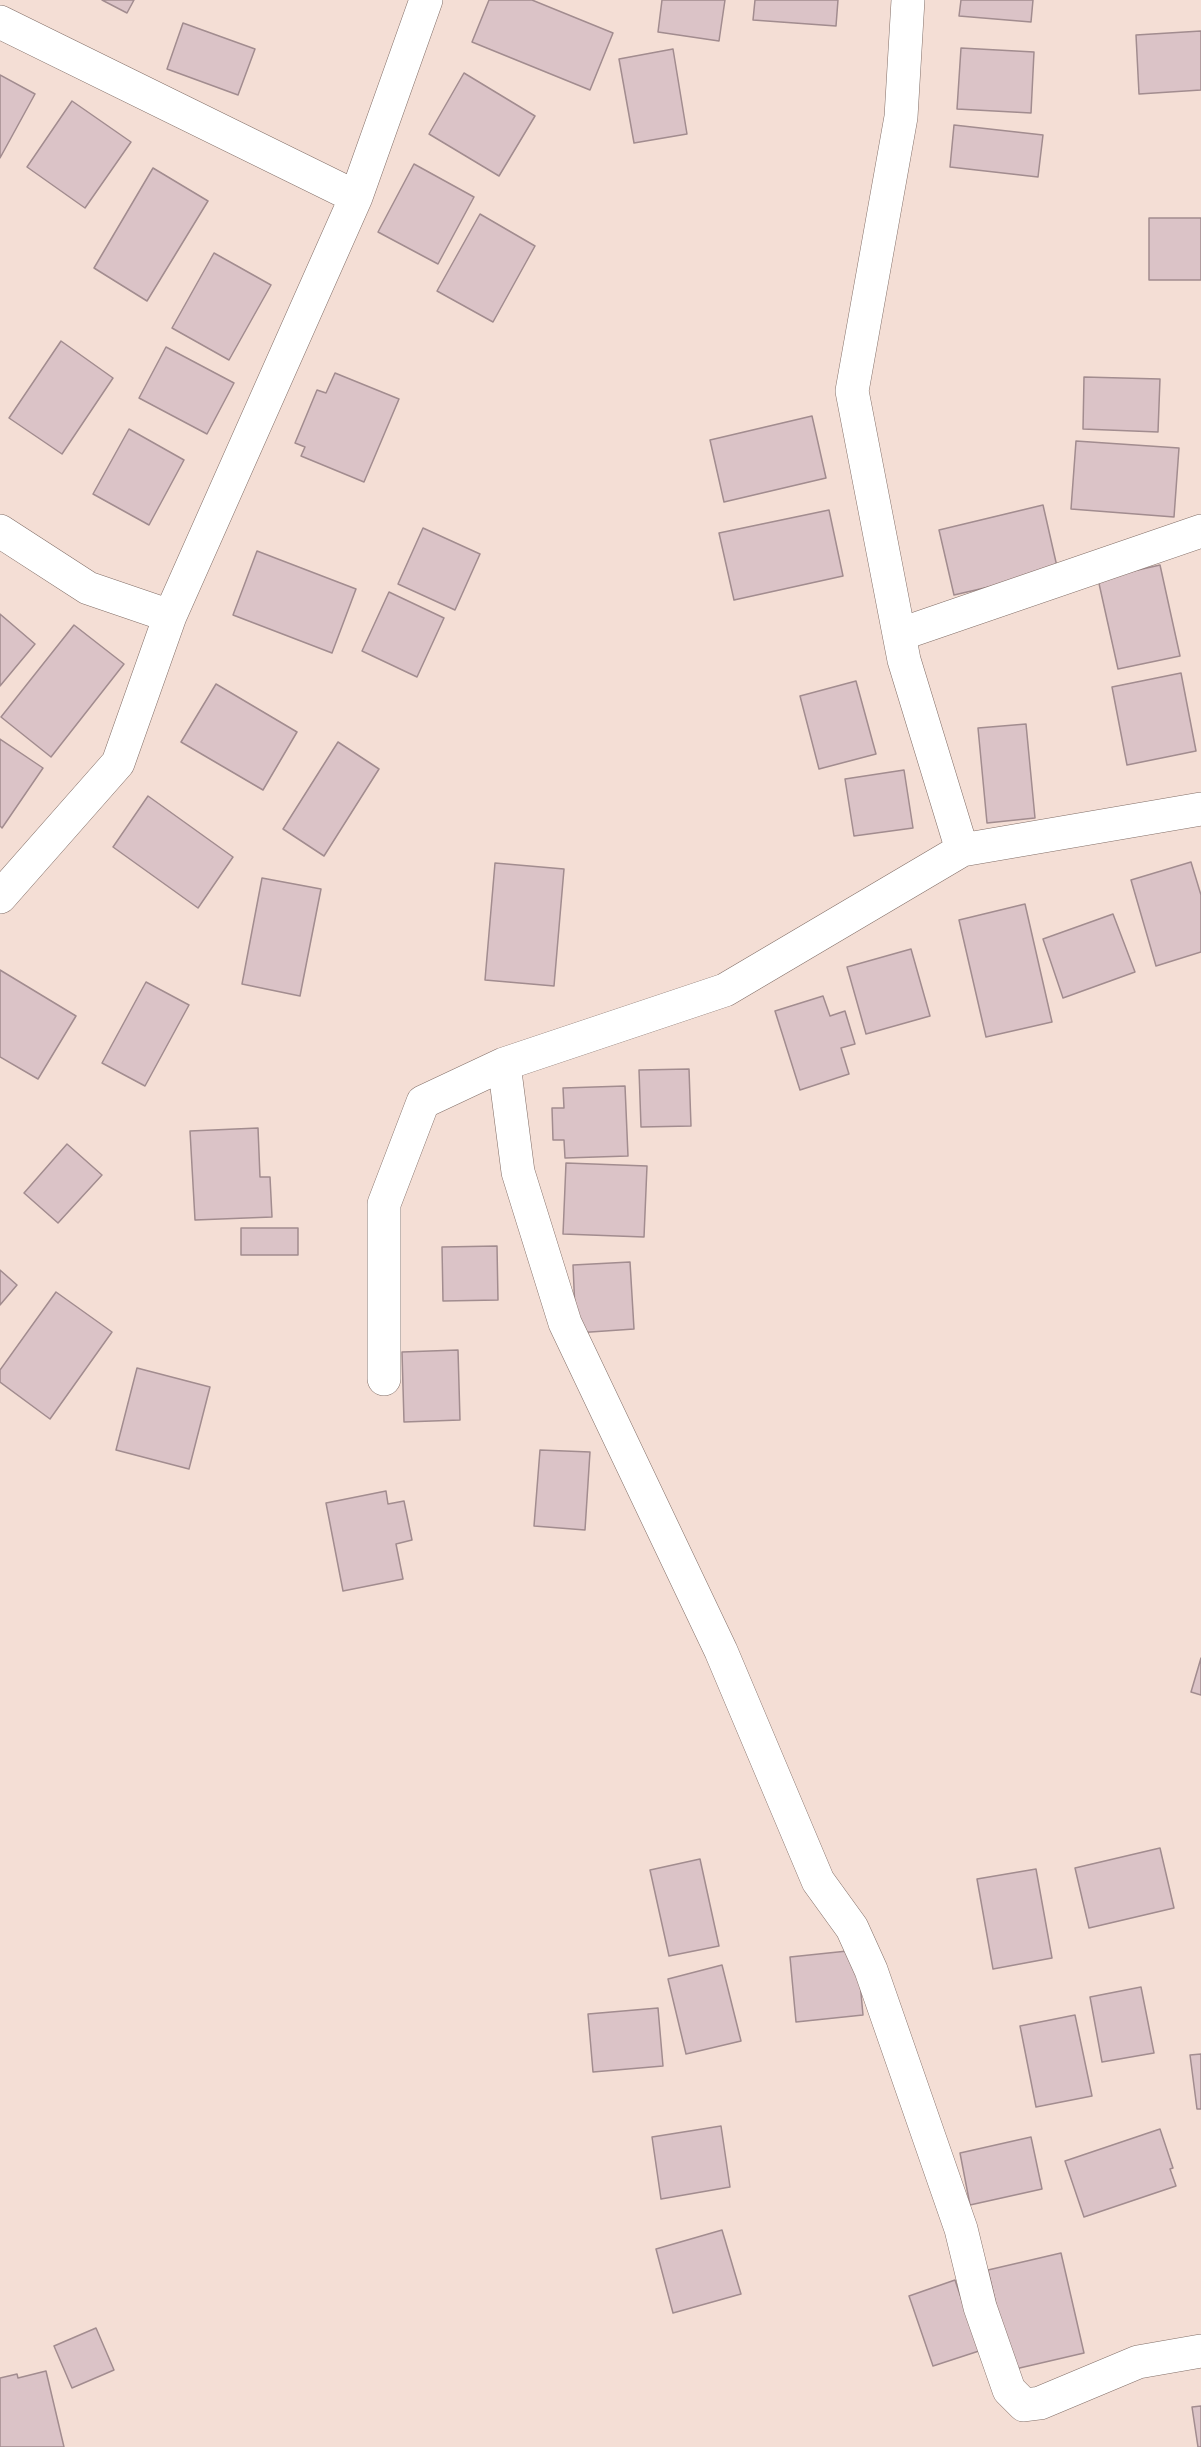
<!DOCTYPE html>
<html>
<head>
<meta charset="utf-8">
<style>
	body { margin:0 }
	canvas { display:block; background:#f4ded5 }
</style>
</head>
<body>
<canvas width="1201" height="2447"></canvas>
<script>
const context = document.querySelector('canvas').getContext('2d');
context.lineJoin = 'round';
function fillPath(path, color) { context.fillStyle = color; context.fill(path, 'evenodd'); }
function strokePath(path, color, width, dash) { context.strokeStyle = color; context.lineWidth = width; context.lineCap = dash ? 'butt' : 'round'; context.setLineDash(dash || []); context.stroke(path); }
const building = new Path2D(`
	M102,0H134L127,13Z
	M489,0H532L613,33L590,90L472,42Z
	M662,0H725L719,41L658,32Z
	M755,0H838L836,26L753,20Z
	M961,0H1033L1031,22L959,16Z
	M183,23L255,49L238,95L167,69Z
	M1201,31V90L1139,94L1136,35Z
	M961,48L1034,52L1031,113L957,109Z
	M673,49L687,134L634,143L619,59Z
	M464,73L535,116L499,176L429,134Z
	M0,75L35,94L0,158Z
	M72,101L131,142L85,208L27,167Z
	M954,125L1043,135L1038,177L950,167Z
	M414,164L474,197L438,264L378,232Z
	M153,168L208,201L147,301L94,268Z
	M480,214L535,246L493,322L437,291Z
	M1149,218H1201V280H1149Z
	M214,253L271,285L229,360L172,328Z
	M61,341L113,378L62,454L9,418Z
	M166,347L234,383L207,434L139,398Z
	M335,373L399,399L364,482L301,456L305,447L295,443L317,390L326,393Z
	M1084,377L1160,379L1158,432L1083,429Z
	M812,416L826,478L724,502L710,440Z
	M129,429L184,460L149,525L93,494Z
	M1076,441L1179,448L1174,517L1071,509Z
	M1043,505L1058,571L954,595L939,530Z
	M829,510L843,576L734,600L719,533Z
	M423,528L480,554L455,610L398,584Z
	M257,551L356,589L332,653L233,615Z
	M1160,565L1180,656L1118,669L1098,579Z
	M389,592L444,618L417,677L362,651Z
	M0,614L35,644L0,686Z
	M74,625L124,664L51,757L1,717Z
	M1181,673L1196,751L1127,765L1112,687Z
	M856,681L876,754L819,769L800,696Z
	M216,684L297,732L263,790L181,742Z
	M1026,724L1035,818L987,823L978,728Z
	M0,739L43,768L2,828L0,826Z
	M338,742L379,769L324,856L283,829Z
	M904,770L913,828L854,836L845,779Z
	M148,796L233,857L198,908L113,847Z
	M1191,862L1201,895V952L1156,966L1131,880Z
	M495,863L564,869L554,986L485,980Z
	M262,878L321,889L300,996L242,984Z
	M1025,904L1052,1022L986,1037L959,920Z
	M1113,914L1135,972L1063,998L1043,939Z
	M911,949L930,1016L866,1034L847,967Z
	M0,970L76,1016L38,1079L0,1057Z
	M146,982L189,1005L145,1086L102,1063Z
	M823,996L830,1016L845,1011L855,1044L841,1048L849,1074L800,1090L775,1011Z
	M689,1069L691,1126L641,1127L639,1070Z
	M625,1086L628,1156L565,1158L564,1140H553L552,1108H564L563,1088Z
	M258,1128L260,1177H270L272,1217L195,1220L190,1131Z
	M67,1144L102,1175L58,1223L24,1193Z
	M566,1163L647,1166L644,1237L563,1234Z
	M241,1228H298V1255H241Z
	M497,1246L498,1300L443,1301L442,1247Z
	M630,1262L634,1329L576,1333L573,1265Z
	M0,1270L17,1285L0,1305Z
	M56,1292L112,1332L50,1419L0,1382V1370Z
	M458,1350L460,1420L404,1422L402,1352Z
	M137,1368L210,1387L189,1469L116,1450Z
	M540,1450L590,1452L585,1530L534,1526Z
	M386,1491L388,1504L404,1501L412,1540L396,1544L403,1579L343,1591L326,1503Z
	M1201,1658V1695L1191,1692Z
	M1160,1848L1174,1908L1089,1928L1075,1868Z
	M700,1859L719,1946L669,1956L650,1870Z
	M1036,1869L1052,1958L993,1969L977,1879Z
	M857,1950L863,2015L796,2022L790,1957Z
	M722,1965L741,2041L686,2054L668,1979Z
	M1141,1987L1154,2053L1102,2062L1090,1997Z
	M658,2008L663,2066L593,2072L588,2014Z
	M1075,2015L1092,2096L1036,2107L1020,2026Z
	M1201,2054V2109H1197L1190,2055Z
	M721,2126L730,2187L661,2199L652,2137Z
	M1160,2129L1173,2168L1170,2169L1176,2186L1084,2217L1065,2161Z
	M1031,2137L1042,2189L970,2205L960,2153Z
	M722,2230L741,2294L673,2313L656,2249Z
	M1061,2253L1084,2353L1011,2370L988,2270Z
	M955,2280L979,2351L933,2366L909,2296Z
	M96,2328L114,2370L72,2388L54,2346Z
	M46,2371L64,2447H0V2378L17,2374L18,2378Z
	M1201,2406V2447H1198L1192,2407Z`);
const minor = new Path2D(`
	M908,0L901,117L852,391L904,660L962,850
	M0,22L356,197
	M0,531L88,588L170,616
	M901,634L1201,531
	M0,897L118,763L170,616L356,197L426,0
	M504,1064L518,1172L565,1323L721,1651L818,1881L852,1928L871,1970L961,2229L980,2307L1009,2390L1024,2405L1040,2403L1138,2362L1201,2351
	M384,1379V1204L423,1102L504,1064L725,990L962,850L1201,809`);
fillPath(building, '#dbc3c7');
strokePath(building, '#a28c8f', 1.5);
strokePath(minor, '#826e67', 34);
strokePath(minor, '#fff', 33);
</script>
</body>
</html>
